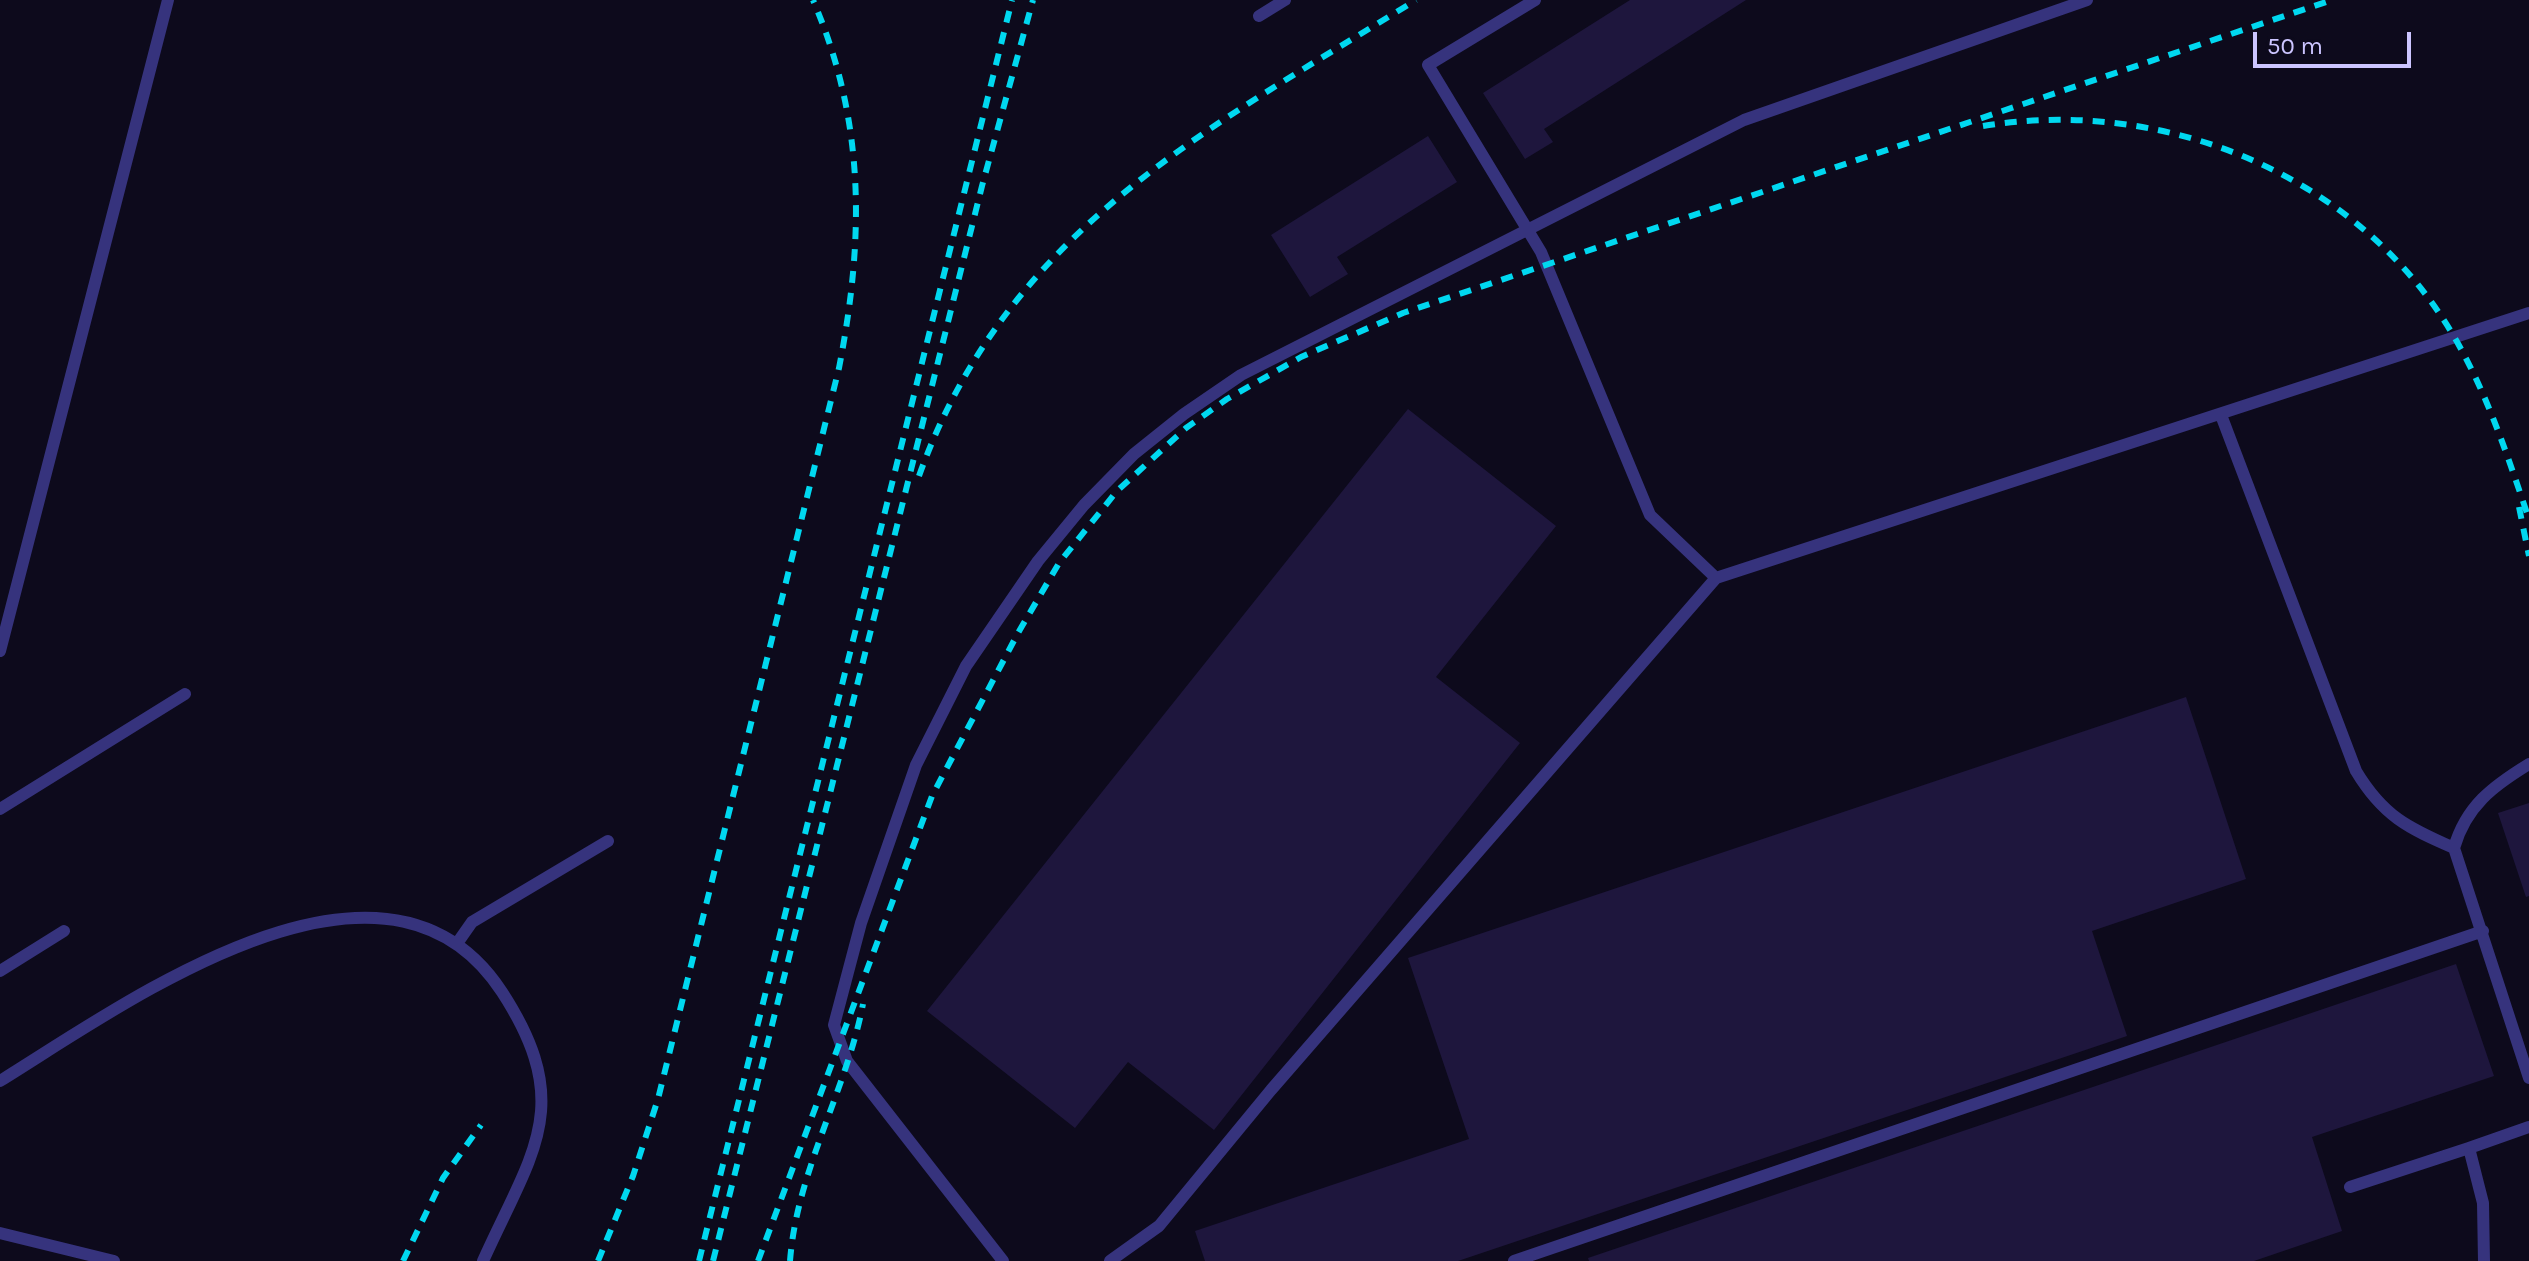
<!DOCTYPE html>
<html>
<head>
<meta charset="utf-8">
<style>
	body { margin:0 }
	#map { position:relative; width:2529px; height:1261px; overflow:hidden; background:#0d0a1c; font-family:Karla,sans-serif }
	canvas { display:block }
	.scale { position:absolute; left:2253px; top:32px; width:158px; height:36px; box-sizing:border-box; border:4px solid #ccc5ff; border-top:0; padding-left:10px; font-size:24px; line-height:28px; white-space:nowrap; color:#ccc5ff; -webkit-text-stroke:6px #0d0a1c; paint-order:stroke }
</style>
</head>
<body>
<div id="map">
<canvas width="2529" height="1261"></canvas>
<div class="scale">50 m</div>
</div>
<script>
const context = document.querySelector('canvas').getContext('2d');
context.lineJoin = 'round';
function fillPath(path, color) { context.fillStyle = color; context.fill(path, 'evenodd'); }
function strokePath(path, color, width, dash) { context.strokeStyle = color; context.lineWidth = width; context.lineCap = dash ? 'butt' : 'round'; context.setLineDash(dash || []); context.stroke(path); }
const building = new Path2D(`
	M1630,0H1746L1544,129L1553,142L1525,159L1483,93Z
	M1428,136L1457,182L1337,257L1348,274L1310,297L1271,235Z
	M1408,409L1556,526L1436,677L1520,743L1214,1130L1128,1062L1075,1128L927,1011Z
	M2186,697L2246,879L2092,931L2127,1036L1458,1261H1205L1195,1231L1469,1139L1408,958Z
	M2529,803V896L2526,897L2498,813Z
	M2456,964L2494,1076L2312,1137L2342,1231L2254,1261H1589L1588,1258Z`);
const lane = new Path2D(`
	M1535,0L1428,65L1541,252L1650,515L1716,578
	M1259,16L1285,0
	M2221,415L2356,771C2383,816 2408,828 2454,848L2529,1078
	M0,651L168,0
	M0,809L185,694
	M2454,848C2466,806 2493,786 2529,764
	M458,942L472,922L608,841
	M0,971L64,931
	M0,1081C125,1004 385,813 502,992C576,1106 532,1152 483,1261
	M2350,1187L2469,1148
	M0,1233L114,1261
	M1003,1261L847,1061L834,1025L861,923L916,765L966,666L1038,561L1084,505L1134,454L1184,414L1241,375L1744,120L2087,0
	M1110,1261L1159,1226L1271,1090L1716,578L2529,313
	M1514,1261L2483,931
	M2484,1261L2483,1203L2469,1148L2529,1127`);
const rail = new Path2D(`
	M1983,126C2165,96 2362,176 2456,340C2488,396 2508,457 2529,519
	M919,476C1007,230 1208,129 1416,0
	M2519,507L2529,556
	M403,1261L443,1178L481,1125
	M598,1261L633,1176L658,1099L839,368C864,240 866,123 813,0
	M699,1261L1012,0
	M713,1261L982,186L1033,0
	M758,1261L932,796L1018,633L1059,563L1117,491L1186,428L1227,399L1301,357L1403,313L2332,0
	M790,1261C797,1170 846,1092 863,1004`);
fillPath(building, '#1e163d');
strokePath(lane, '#36337d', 12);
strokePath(rail, '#00d8f0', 6, [12, 10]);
</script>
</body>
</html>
